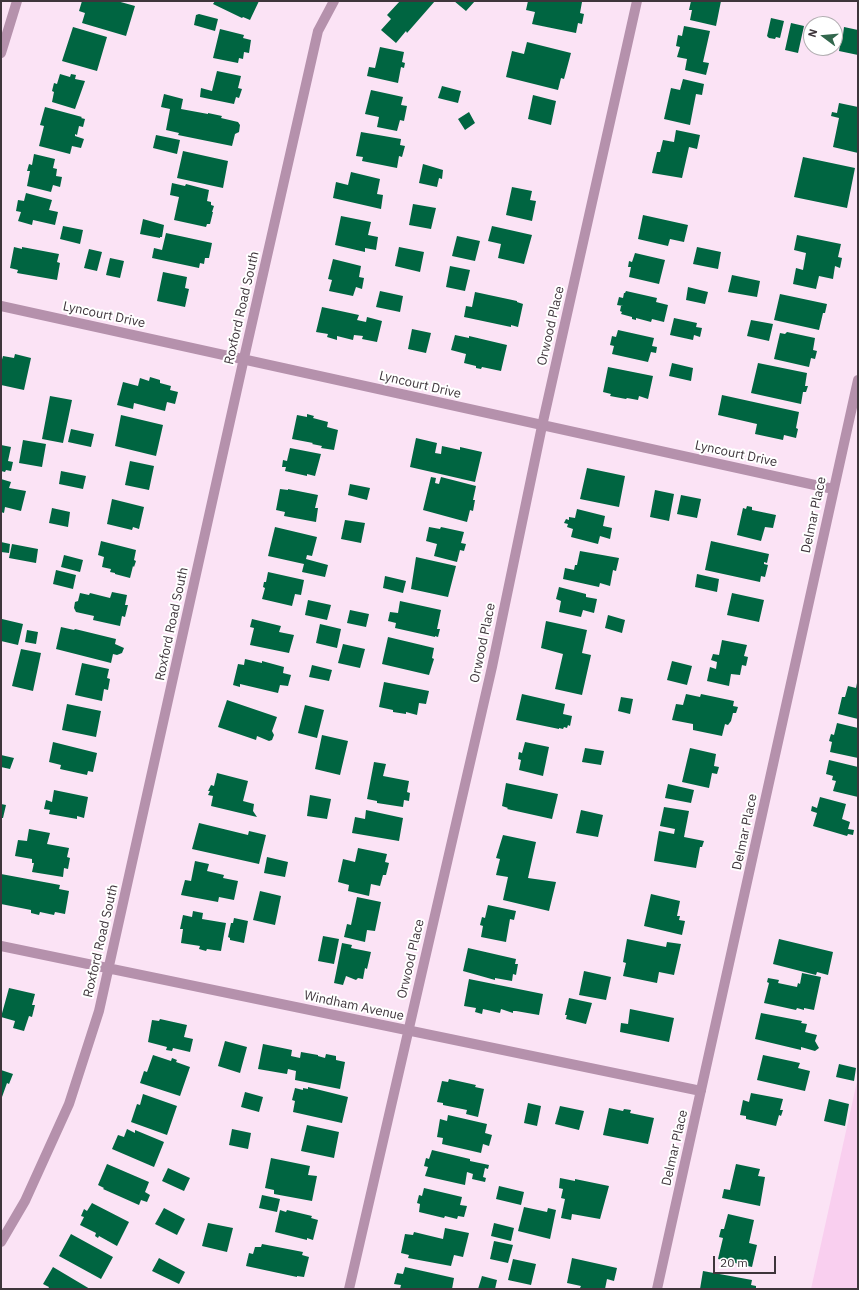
<!DOCTYPE html>
<html>
<head>
<meta charset="utf-8">
<style>
	body { margin:0 }
	#map { position:relative; width:859px; height:1290px; overflow:hidden; background:#fbe3f5; font-family:"IBM Plex Sans",sans-serif }
	canvas { display:block }
	.frame { position:absolute; inset:0; border:2px solid #3e353b; pointer-events:none }
	.north { position:absolute; left:803px; top:16px; width:40px; height:40px; box-sizing:border-box; background:#fff; border:1px solid #b2aeb1; border-radius:50%; rotate:286deg; font-size:11px; font-weight:700; line-height:16px; text-align:center; color:#3e353b }
	.north::after { content:''; display:block; margin:auto; width:14px; height:18px; background:#32674d; clip-path:polygon(50% 0,100% 100%,50% 72%,0 100%) }
	.scale { position:absolute; left:713px; top:1256px; width:63px; height:18px; box-sizing:border-box; border:2px solid #3e353b; border-top:0; padding-left:5px; font-size:12px; line-height:14px; white-space:nowrap; color:#3e353b; -webkit-text-stroke:3px #fff; paint-order:stroke }
</style>
</head>
<body>
<div id="map">
<canvas width="859" height="1290"></canvas>
<div class="frame"></div>
<div class="north">N</div>
<div class="scale">20 m</div>
</div>
<script>
const context = document.querySelector('canvas').getContext('2d');
context.lineJoin = 'round';
function fillPath(path, color) { context.fillStyle = color; context.fill(path, 'evenodd'); }
function strokePath(path, color, width, dash) { context.strokeStyle = color; context.lineWidth = width; context.lineCap = dash ? 'butt' : 'round'; context.setLineDash(dash || []); context.stroke(path); }
function label(font, color, halo, rows, align = 'center') {
  context.font = font + ' "IBM Plex Sans",sans-serif'; context.lineWidth = 4; context.setLineDash([]); context.textBaseline = 'middle'; context.strokeStyle = halo; context.fillStyle = color; for (const [text, x, y, turn = 0] of rows) {
    context.save(); context.translate(x, y); context.rotate((+turn || 0) * Math.PI / 180); context.textAlign = isNaN(turn) ? turn : align; if (halo) context.strokeText(text, 0, 0); context.fillText(text, 0, 0); context.restore();
  }
}
const green = new Path2D(`
	M858,1077V1289H811Z`);
const building = new Path2D(`
	M82,1H117L135,6L126,36L82,23L85,13L79,11Z
	M215,1H259L250,20L243,17L242,18L213,4Z
	M400,1H435L407,33L406,31L396,43L381,30L391,19L387,15Z
	M454,1H475L466,11Z
	M528,1H576L582,2L580,13L584,14L582,24L578,23L576,33L532,24L535,12L526,10Z
	M691,1H721L716,26L690,20L692,10H689Z
	M199,14L218,19L215,31L194,25L196,15Z
	M771,18L784,21L780,38L776,37L775,39L769,38L767,36Z
	M791,23L804,26L798,53L785,50Z
	M684,26L710,31L703,62L709,63L706,75L685,70L687,59L677,57L680,47L676,46L678,35L682,36Z
	M73,27L107,37L97,71L62,61Z
	M844,27L858,30V55L839,51L840,45L837,44L839,34L843,35Z
	M220,29L244,35L243,38L251,40L249,53L244,52L243,59L239,58L238,63L213,58Z
	M527,42L571,53L564,79L561,78L558,90L506,77L512,51L524,54Z
	M380,47L404,52L402,62L405,63L404,68L401,67L398,83L367,76L369,67L375,68Z
	M217,71L241,76L238,88L242,89L239,98L236,97L234,104L200,97L201,88L212,91Z
	M60,74L70,77L71,74L76,75L75,79L85,81L75,109L52,102L54,92L52,91L54,83L57,84Z
	M683,79L704,84L702,95L696,94L690,125L664,119L671,88L680,90Z
	M442,86L461,91L458,103L438,98Z
	M371,90L403,97L401,105L407,106L404,121L400,120L397,131L377,127L379,117L365,114Z
	M164,94L183,99L181,109L208,114V113L222,116L221,118L238,122L240,125L239,132L235,134L232,146L178,135L179,133L166,130L170,109L161,107Z
	M533,95L556,101L551,125L528,119Z
	M839,103L858,107V153L833,147L839,118L831,116L832,112L837,113Z
	M45,107L82,117L81,118L85,119L83,127L79,126L77,135L75,134V136L84,139L81,148L72,146L70,154L39,146L44,126L40,125Z
	M469,112L475,123L465,130L458,119Z
	M676,130L700,135L697,149L689,147L682,178L652,173L657,152H660L663,140L674,142Z
	M361,132L401,139L400,145L405,146L402,157L399,156L397,168L362,161L363,157L356,156Z
	M156,135L180,140L177,154L153,148Z
	M183,151L228,161L223,188L177,178Z
	M34,154L55,159L53,168L57,169L56,176L62,177L60,187L53,185L51,192L27,186L30,171H27L29,164L32,165Z
	M803,157L855,168L847,208L794,197Z
	M423,164L443,170L442,179L439,178L437,187L419,183Z
	M351,172L380,179L377,194L383,195L381,209L333,198L336,182L348,185Z
	M172,183L185,186L186,184L209,190L207,201L211,202V205L214,206L212,212H213L210,224H207L206,227L174,220L179,197L170,195Z
	M512,187L532,191L530,200L536,201L532,221L506,215Z
	M26,193L52,200L49,210L58,212L55,225L33,220L32,225L18,221L21,212L16,211L18,200L24,201Z
	M413,204L436,208L431,229L409,225Z
	M643,215L688,225L684,242L670,239L668,246L638,239Z
	M341,216L371,222L368,235L378,237L376,250L365,248V252L335,245Z
	M143,219L164,225L162,237H160V238L140,234Z
	M63,226L83,230L80,244L60,239Z
	M492,226L532,235L524,264L498,258L501,244L488,241Z
	M166,233L212,243L209,258H205L204,264L200,263L199,268L152,258L154,248L162,250Z
	M797,235L841,244L838,257L842,258L840,268L835,266L833,279L819,276L816,289L793,284L796,268L803,270L806,253L794,250Z
	M457,236L480,241L475,261L452,256Z
	M14,247L22,249V247L59,254L57,262L60,263L57,280L17,273L18,270L10,268Z
	M399,247L424,252L420,272L395,266Z
	M697,247L721,252L718,269L693,264Z
	M89,249L102,252L97,271L84,268Z
	M635,253L665,260L659,284L629,277L631,267H628L629,261L632,262Z
	M110,258L124,261L120,278L106,275Z
	M333,259L361,266L359,277L364,278L362,289L356,287L353,296L329,291L332,280L328,279Z
	M450,266L470,270L465,291L446,287Z
	M163,272L187,277L185,288L189,289L185,307L157,301Z
	M732,275L760,281L757,297L728,292Z
	M688,287L708,292L705,304L686,300Z
	M380,291L403,296L400,312L376,307Z
	M626,291L657,298L656,302L668,305L664,322L652,319L651,322L636,318V320L632,319V317L621,314L622,312L620,311L621,306H623L617,305L619,297L623,298L624,293H625Z
	M475,292L517,301V302L523,304L518,327L511,325V327L464,317L466,306L472,307Z
	M780,294L827,304L825,313H823L819,330L774,320Z
	M322,307L359,315L357,320L366,322L367,317L382,321L377,342L362,339L363,336L354,335L353,340L337,336V340L327,337L328,334L316,332Z
	M674,318L697,323L696,327L702,328L700,337L694,335L693,340L670,335Z
	M751,320L773,324L769,341L747,336Z
	M412,329L431,333L426,353L408,349Z
	M618,330L654,338L652,346L657,347L656,353L651,352L648,362L612,354L614,346L610,345L612,336L616,337Z
	M787,332L815,338L813,350L817,351L815,359L811,358L809,367L774,359L780,333L785,334Z
	M455,335L469,338V336L507,345L501,371L482,367L481,369L476,368V366L464,363L466,354L451,350Z
	M15,354L31,358L24,390L1,385V363L3,356L14,358Z
	M672,363L693,368L691,381L669,376Z
	M758,363L807,373L805,386H808L806,392H803L801,404L751,393Z
	M608,367L653,376L648,399L639,396L638,400L627,398L626,399L610,396L611,394L603,392Z
	M150,377L160,380V383L171,386L170,390L178,392L175,404L167,402L165,411L134,403L133,409L117,405L123,382L138,386L140,378L149,381Z
	M722,395L799,412L796,428L798,429L796,438L784,435L783,440L755,434L757,424L718,415Z
	M50,396L72,400L63,443L42,439Z
	M307,414L314,416L313,418L328,422L327,427L338,430L334,450L321,448L322,446L312,444L313,443L292,439L297,415L307,417Z
	M121,415L163,425L156,456L115,446Z
	M71,429L94,434L91,447L68,442Z
	M416,438L437,443L435,453L441,454L442,446L460,450V447L482,452L475,482L410,467Z
	M23,440L46,444L42,467L19,463Z
	M1,445L11,447L8,461L13,462L11,471L6,470L5,472L1,471Z
	M290,448L321,454L315,476L307,474V476L285,471L286,467H282L283,460L287,461Z
	M130,461L154,466L149,490L125,485Z
	M587,468L625,476L619,507L580,499Z
	M61,471L86,476L83,489L59,484Z
	M431,477L436,478L435,483L439,484L441,477L476,486L473,500H475L473,511L470,510L467,522L423,510Z
	M1,479L11,482L9,488L26,491L21,511L5,507L4,513L1,512Z
	M350,484L370,488L367,500L348,495Z
	M280,489L288,490V489L318,495L315,508H318L316,522L284,516L285,512L276,510Z
	M655,490L674,494L669,521L650,517Z
	M681,495L701,499L697,518L677,514Z
	M112,499L144,507L139,529L133,527L132,530L107,524Z
	M747,506L752,507V510L776,515L773,528L765,527L761,541L737,535L743,508L746,509Z
	M52,508L70,512L68,527L49,523Z
	M577,509L605,516L603,526L612,528L610,539L600,536L598,544L571,537L573,529L567,527L568,524L564,523L566,519L569,520V517L575,518Z
	M345,520L365,523L361,543L341,539Z
	M275,527L317,537L312,556L307,555L306,559L328,565L325,577L302,572L304,564L268,556Z
	M429,527L440,529L441,527L464,532L461,543L466,544L464,551L460,550L457,562L434,556L437,544L426,541Z
	M101,541L136,550L134,560L136,561L134,567L133,566L130,578L115,574V573L110,572L111,569L102,567L104,557L98,555Z
	M711,541L769,554L767,563L764,562V564L768,565L765,577L761,576L760,582L705,570Z
	M1,542L10,544L9,553L1,552Z
	M12,544L38,549L36,563L9,558Z
	M580,551L619,558L616,571L613,570L610,586L600,583L599,587L563,579L565,568L574,570L575,565H577Z
	M64,555L83,560L80,572L61,567Z
	M416,557L456,566L448,597L411,589Z
	M56,570L76,575L73,589L53,584Z
	M268,572L304,580L301,595L295,594L292,606L262,599L265,588L263,587L264,582H266Z
	M697,574L719,579L717,592L695,587Z
	M385,576L406,581L403,593L383,588Z
	M559,587L586,594V597L597,599L594,613L583,610L581,617L559,612L561,601L556,599Z
	M112,592L127,595L125,605H128L125,617L122,616L120,626L93,620L94,616L76,612L74,608L75,602L78,601L80,593L89,595L90,593L110,598Z
	M732,593L764,600L759,622L727,615Z
	M308,600L331,605L327,620L305,615Z
	M400,601L441,610L437,629H440L438,637L435,636V637L395,628L396,623L388,621L390,612L398,613Z
	M350,610L369,614L366,627L347,623Z
	M608,615L625,620L622,633L605,628Z
	M2,619L23,624L18,645L1,641Z
	M252,619L281,626L279,632L294,635L289,653L250,645L254,628L250,627Z
	M546,621L587,630L582,653L591,655L582,695L555,689L563,654L541,648Z
	M320,624L341,629L337,648L316,643Z
	M61,627L74,630L75,629L116,639L115,644L124,648L122,653L117,655L113,654L111,663L56,649Z
	M27,630L38,632L36,644L25,642Z
	M388,637L434,648L432,658L434,659L429,675L382,664Z
	M722,640L747,645L744,656L748,657L746,666L742,665L740,675L731,674L729,686L707,681L710,667L716,669L717,662L711,660L713,654L719,655Z
	M343,644L365,649L360,668L338,663Z
	M21,649L41,653L33,691L12,686Z
	M245,659L262,663V661L284,667L283,673L291,675L288,686L280,685L278,693L240,684V687L233,685L238,664L244,665Z
	M672,661L692,666L687,685L667,680Z
	M82,663L109,669L107,678L110,679L108,690L104,689L102,701L75,695Z
	M312,665L332,670L329,681L309,677Z
	M384,682L429,691L426,704L419,703L417,715L406,712V714L393,712V710L379,707Z
	M857,683L858,719L838,714L842,697H845L848,686L856,688Z
	M522,694L565,704L563,714L572,716L570,726L568,725L567,728L564,727L563,729L559,728V729L516,720Z
	M686,694L700,697L701,694L734,701L733,706L738,707L736,713H733L731,721L728,725L725,724L722,736L693,730V724L672,720L676,704L683,705Z
	M621,697L633,699L630,714L618,711Z
	M227,700L277,717L272,731L274,735L272,740L269,741L257,736L256,740L218,727Z
	M67,704L101,711L96,737L62,730Z
	M305,705L324,710L317,738L298,733Z
	M837,723L858,728V758L830,752L832,742L829,741L831,734L834,735Z
	M322,735L348,741L340,775L315,769Z
	M53,742L97,753L93,772L88,771L87,775L60,769L61,765L49,762Z
	M525,742L549,747L543,776L519,770L521,760L518,759L519,752L522,753Z
	M585,748L604,751L601,765L582,762Z
	M690,748L716,754L714,766L719,767L717,774L712,773L709,788L682,782Z
	M1,755L14,758L10,769L1,767Z
	M829,760L858,767V797L833,791L836,781L832,780L833,776L826,774Z
	M374,762L386,764L383,776L409,781L407,792L410,793L409,801L404,800L403,807L377,803V801L367,799Z
	M217,773L248,781L243,801L254,804L253,811L257,817L211,806L213,796L208,795L210,791H208L211,785L214,786Z
	M506,783L558,794L552,819L507,809L508,808L502,806Z
	M668,784L694,790L691,803L665,798Z
	M54,790L88,797L84,818L77,816V819L49,814L50,810L44,809L46,800L52,802Z
	M310,795L331,799L327,819L307,816Z
	M820,797L846,804L842,819L850,822L848,829L854,830L853,835L848,834L847,836L813,826L817,813L811,811L812,806L817,808Z
	M1,804L6,805L3,818H1Z
	M664,807L689,811L684,837L704,841L702,847H700L696,868L654,861L659,831L674,834L675,829L660,826Z
	M366,810L403,818L399,841L352,833L355,817L365,819Z
	M581,810L603,815L598,837L576,833Z
	M199,823L248,835L249,831L266,835L259,864L192,849Z
	M29,829L50,833L47,844L69,848L67,857L70,858L68,869L64,868L63,877L32,872L34,863H32V859L15,856L18,840L27,841Z
	M503,835L536,842L528,878L556,882L549,911L503,900L508,877L496,875L500,859L496,858Z
	M358,848L387,854L385,862L389,863L386,875H383L380,886L371,884L369,896L348,891L349,885L338,882L343,859L355,862Z
	M267,857L288,862L285,877L264,873Z
	M195,861L209,864L207,871L224,875L223,878L238,881L234,900L219,897L218,902L181,895L185,880L191,881Z
	M1,874L60,885L59,889L69,891L65,914L55,912L54,915L40,912L39,915L31,913V910L1,904Z
	M260,891L281,896L275,925L253,920Z
	M651,894L680,901L677,916H680L679,920L685,921L682,935L644,926Z
	M357,897L381,902L375,931L367,930L365,942L344,937L347,924L351,925Z
	M488,905L516,911L514,920L510,919L506,942L481,937L483,926L480,925L482,917L485,918Z
	M193,911L203,913L202,919L226,923L221,951L207,949L206,951L199,949L200,946L181,943L183,929H180L183,915L192,917Z
	M234,918L248,921L244,943L230,940V938L228,937L231,923H233Z
	M323,936L339,939L334,964L318,961Z
	M627,939L666,947L667,942L681,944L674,975L659,972L657,983L623,976L626,963L623,962Z
	M779,939L833,952L828,975L817,972L816,975L773,964Z
	M342,943L352,945L351,948L371,952L367,969L365,968L363,979L358,978L356,980L346,976L343,985L334,983Z
	M468,948L516,959L515,964H518L516,975L513,974L512,981L495,978V980L463,971Z
	M584,971L611,977L606,1000L579,995Z
	M802,973L821,977L814,1010L804,1008V1010L797,1008L796,1010L764,1003L769,983L767,982L768,978L779,980L778,983L797,987L798,983L800,984Z
	M469,979L543,994L539,1015L516,1011H513V1013L501,1009L500,1013L483,1009L482,1014L475,1012L476,1008L464,1006Z
	M9,988L35,994L32,1005H35L32,1017L29,1016L24,1031L13,1028L15,1021L1,1017Z
	M569,998L592,1003L586,1024L566,1019L567,1015H565Z
	M630,1009L674,1018L669,1042L620,1032L621,1023L628,1024Z
	M761,1013L802,1021L801,1023L807,1024L805,1032L817,1035L815,1041L819,1048L815,1051L801,1047V1050L755,1039Z
	M160,1019L187,1025L184,1037L193,1039L190,1052L173,1048L172,1051L166,1050L167,1047L148,1042L152,1020L159,1021Z
	M225,1041L247,1047L240,1073L218,1066Z
	M263,1044L292,1050L291,1056L300,1058L301,1052L318,1055V1056L325,1058L326,1054L336,1056V1060L345,1062L340,1089L295,1080L296,1071L288,1069L287,1074L258,1069Z
	M153,1055L171,1061L172,1058L177,1060L176,1062L190,1067L180,1096L140,1083L144,1071L147,1072Z
	M763,1055L800,1063L798,1068L810,1071L805,1091L757,1080Z
	M839,1064L856,1068L854,1081L836,1077Z
	M1,1070L13,1074L9,1084L7,1083L2,1097H1Z
	M449,1079L476,1085L475,1087L484,1089L478,1117L466,1114L467,1110L443,1105V1103L437,1102L442,1081L448,1082Z
	M308,1087L348,1097L342,1123L293,1112L295,1101L292,1100L295,1088L303,1090V1088L308,1089Z
	M245,1092L263,1097L259,1112L241,1107Z
	M751,1093L783,1099L780,1110H783L781,1116L779,1115L776,1126L746,1119V1116L740,1115L743,1100L749,1102Z
	M143,1094L177,1106L167,1135L131,1122L137,1104L140,1105Z
	M829,1099L849,1104L845,1126L824,1121Z
	M528,1103L541,1106L537,1126L524,1123Z
	M560,1106L584,1111L579,1130L555,1124Z
	M609,1108L623,1111L624,1109L631,1110L630,1113L654,1118L648,1144L603,1135Z
	M448,1115L487,1124L485,1133L492,1135L489,1146L483,1144L481,1153L442,1144L443,1138L437,1137L440,1119L447,1121Z
	M307,1125L339,1132L334,1158L301,1151Z
	M127,1129L135,1133V1130L164,1142L154,1167L112,1149L118,1135L124,1137Z
	M232,1129L251,1133L248,1149L229,1145Z
	M432,1150L470,1159V1161L489,1165L488,1169L485,1168L483,1177L486,1178L485,1182L472,1179L473,1174L467,1172L465,1185L425,1176L428,1167L424,1166L426,1158L429,1159Z
	M271,1158L310,1166L308,1175L317,1176L312,1201L274,1194V1190L265,1188Z
	M107,1164L149,1182L145,1192L150,1195L147,1202L141,1200L139,1205L103,1189L104,1188L98,1185Z
	M736,1164L760,1169L758,1176L765,1177L760,1206L722,1198L724,1189L730,1190Z
	M168,1168L190,1178L184,1191L162,1181Z
	M560,1178L575,1181V1179L609,1186L600,1219L572,1214L571,1220L561,1218L565,1199L561,1198L563,1189L559,1188Z
	M499,1186L524,1192L521,1205L496,1199Z
	M424,1188L462,1197L460,1205L467,1206L464,1217L458,1216L457,1219L445,1216L444,1218L419,1212L420,1204L417,1203L419,1195L422,1196Z
	M262,1195L280,1199L277,1212L259,1208Z
	M92,1203L129,1222L117,1246L99,1236L98,1238L95,1236L96,1233L80,1225L84,1217L81,1216L84,1209L87,1211Z
	M524,1207L547,1212L548,1208L556,1210L550,1239L518,1231Z
	M164,1208L185,1219L177,1235L155,1224Z
	M280,1210L286,1212L287,1210L312,1216L311,1218L318,1220L313,1240L307,1238V1240L275,1232Z
	M728,1214L754,1220L749,1243L757,1245L752,1267L718,1259L723,1238L719,1237L721,1229H724Z
	M208,1223L233,1228L227,1252L202,1246Z
	M494,1223L514,1228L511,1241L491,1236Z
	M445,1228L469,1233L463,1257L454,1255L451,1266L408,1258L409,1255L401,1253L405,1234L413,1235L414,1232L443,1239Z
	M71,1234L113,1257L101,1279L59,1256Z
	M494,1241L513,1245L508,1263L490,1259Z
	M262,1244L303,1252L302,1255L309,1257L304,1277L297,1276V1277L246,1266L249,1253L253,1254L255,1247H261Z
	M159,1258L185,1272L179,1284L152,1271Z
	M572,1258L617,1268L614,1281L607,1279L605,1289H586L580,1288L581,1286L567,1283Z
	M513,1259L536,1264L531,1285L508,1280Z
	M53,1267L90,1289H48L49,1287L43,1284Z
	M405,1267L454,1278L452,1289H400L401,1285L394,1284L397,1273L403,1274Z
	M703,1271L752,1280L751,1285L756,1286V1289H700Z
	M482,1276L497,1280L495,1289H478Z`);
const minor = new Path2D(`
	M1,53L17,1
	M1,306C279,366 556,429 833,489
	M1,946L701,1091
	M1,1242L25,1201L69,1104L99,1011L244,358L318,31L334,1
	M349,1289L492,667L542,426L637,1
	M657,1289L858,380`);
const streetNames = [
	["Roxford Road South",242,308,-77],
	["Lyncourt Drive",104,315,12],
	["Orwood Place",551,326,-77],
	["Lyncourt Drive",420,385,13],
	["Lyncourt Drive",736,454,12],
	["Delmar Place",814,515,-78],
	["Roxford Road South",172,624,-78],
	["Orwood Place",483,643,-78],
	["Delmar Place",745,832,-78],
	["Roxford Road South",101,941,-77],
	["Orwood Place",411,959,-77],
	["Windham Avenue",354,1006,12],
	["Delmar Place",675,1148,-77]
];
fillPath(green, '#f9cfef');
fillPath(building, '#006541');
strokePath(minor, '#b591ac', 10);
label('13px', '#3e353b', '#fff', streetNames);
</script>
</body>
</html>
